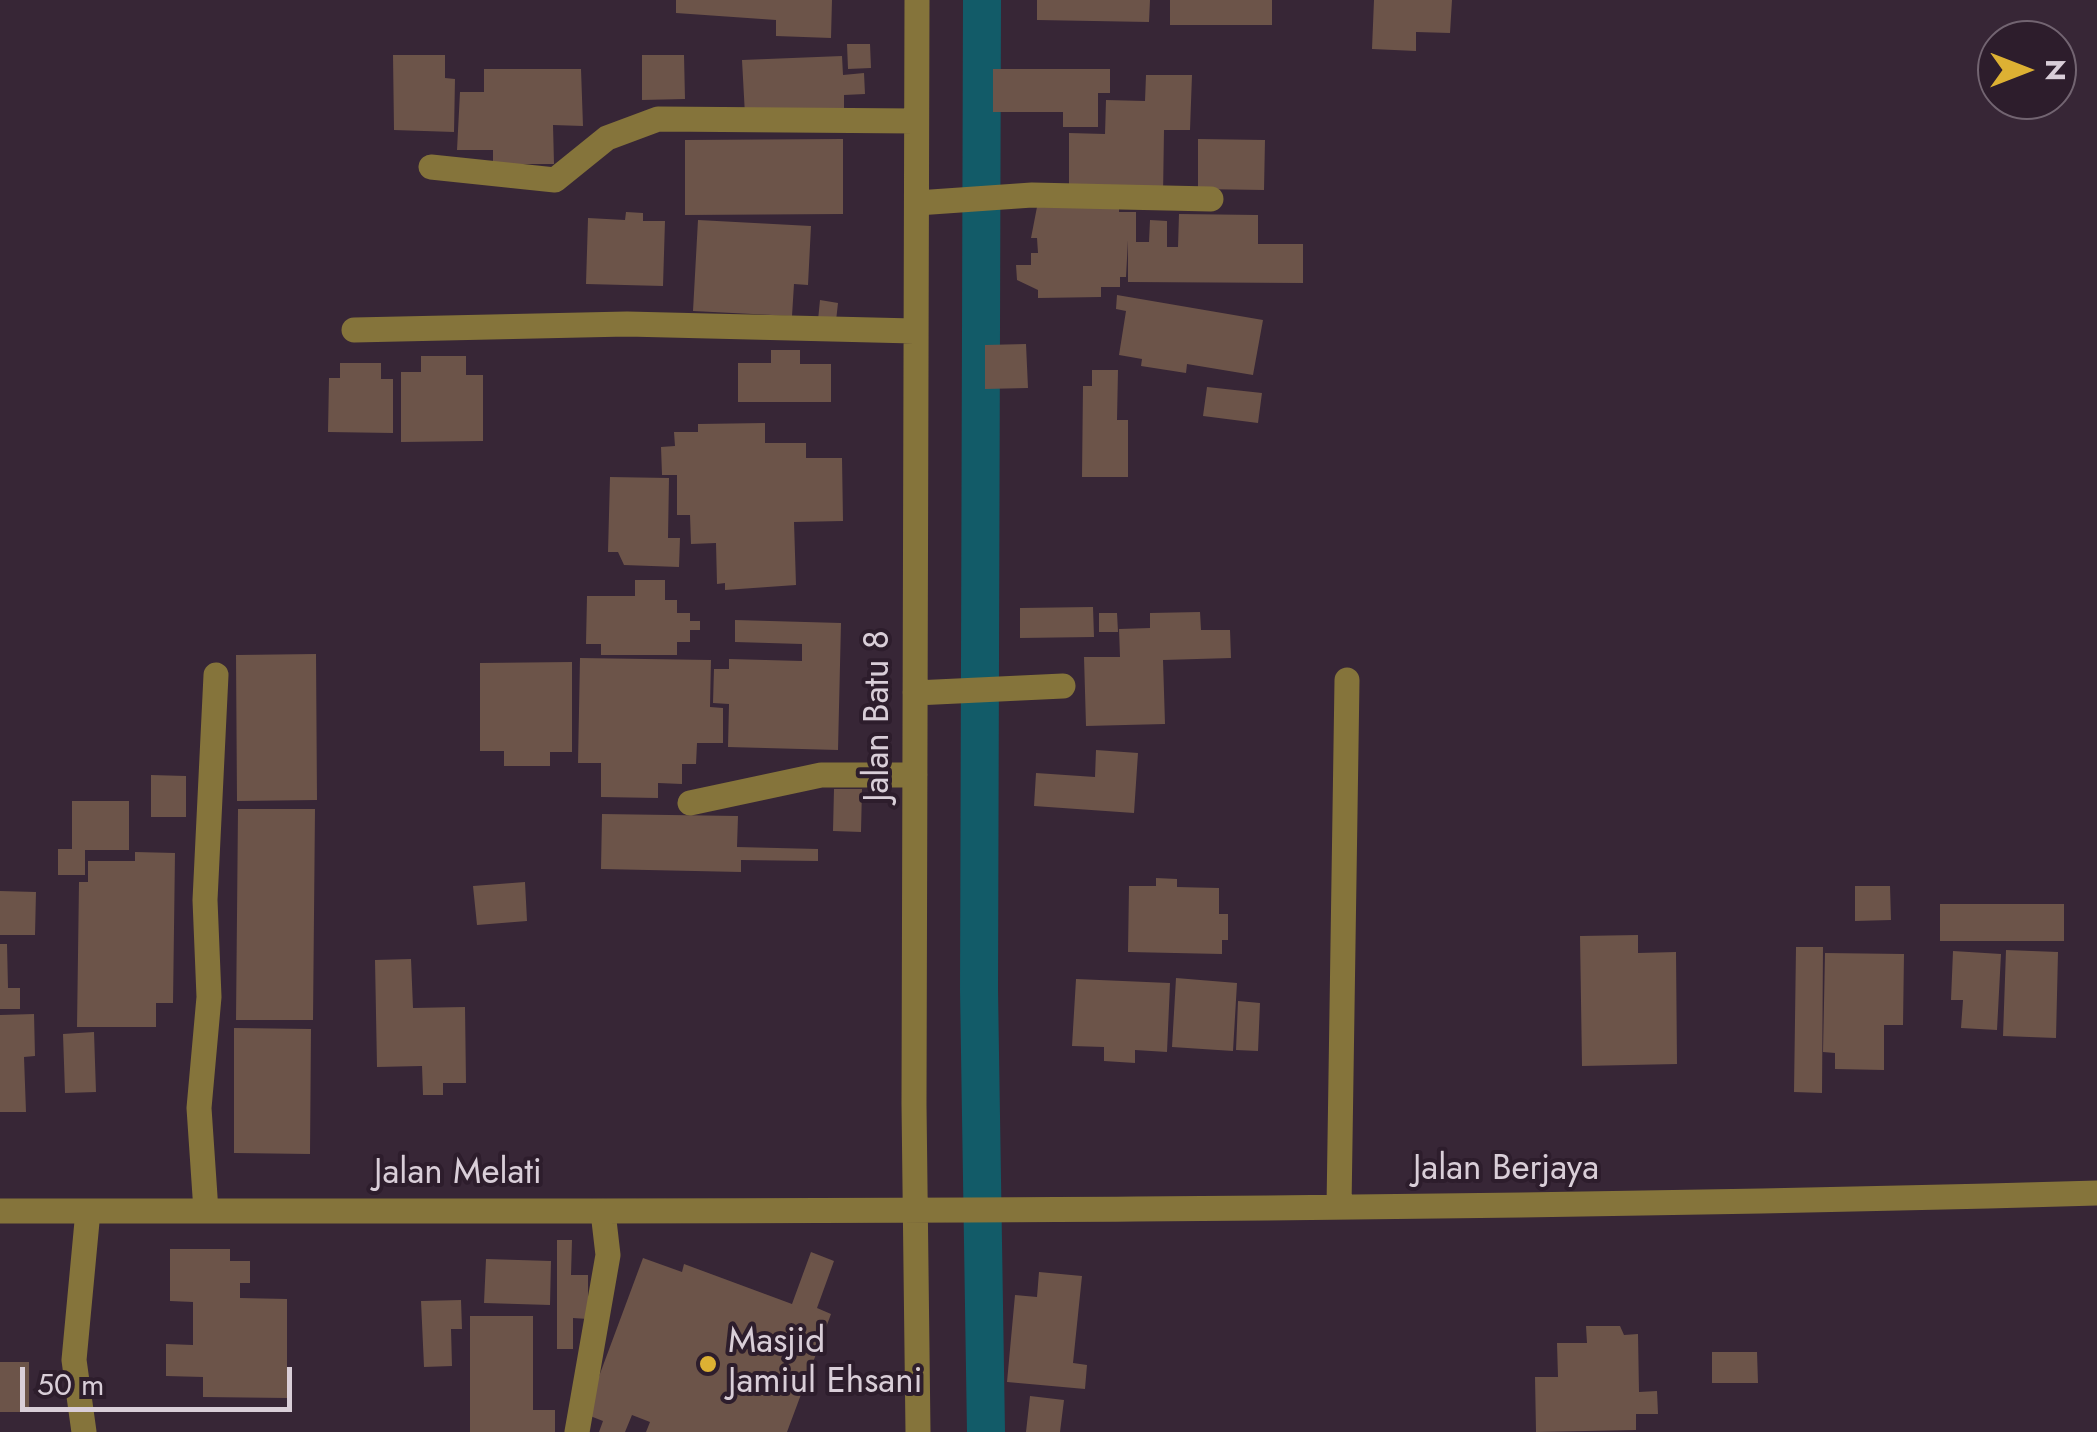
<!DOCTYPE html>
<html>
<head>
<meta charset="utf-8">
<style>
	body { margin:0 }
	#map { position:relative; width:2097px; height:1432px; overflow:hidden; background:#372636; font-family:Jost,sans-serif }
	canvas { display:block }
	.north { position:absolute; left:1977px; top:20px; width:100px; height:100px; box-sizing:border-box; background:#2d1d2c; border:2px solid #726471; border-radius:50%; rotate:90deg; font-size:28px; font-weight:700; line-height:40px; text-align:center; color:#d9ced8 }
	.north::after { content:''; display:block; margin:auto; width:35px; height:45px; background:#ddb133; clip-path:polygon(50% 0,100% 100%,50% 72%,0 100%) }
	.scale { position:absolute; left:20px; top:1367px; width:272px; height:45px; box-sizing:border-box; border:5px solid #d9ced8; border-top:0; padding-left:12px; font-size:30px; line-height:35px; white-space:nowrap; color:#d9ced8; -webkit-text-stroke:8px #2d1d2c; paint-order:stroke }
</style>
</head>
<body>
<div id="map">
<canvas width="2097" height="1432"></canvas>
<div class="north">N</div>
<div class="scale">50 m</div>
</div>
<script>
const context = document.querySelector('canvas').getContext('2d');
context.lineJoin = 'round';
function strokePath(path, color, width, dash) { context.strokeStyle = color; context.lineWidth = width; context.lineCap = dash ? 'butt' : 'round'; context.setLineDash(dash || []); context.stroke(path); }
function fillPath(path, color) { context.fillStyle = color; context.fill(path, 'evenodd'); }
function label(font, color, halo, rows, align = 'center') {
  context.font = font + ' Jost,sans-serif'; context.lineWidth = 8; context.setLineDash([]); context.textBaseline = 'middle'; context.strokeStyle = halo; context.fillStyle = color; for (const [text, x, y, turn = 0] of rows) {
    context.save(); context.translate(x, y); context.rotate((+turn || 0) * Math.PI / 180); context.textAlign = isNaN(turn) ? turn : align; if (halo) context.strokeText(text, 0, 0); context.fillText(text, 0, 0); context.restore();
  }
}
const canal = new Path2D(`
	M982,0L979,989L986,1432`);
const building = new Path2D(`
	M676,0H832L831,38L776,36V20L676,13Z
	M1037,0H1150L1149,22L1037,20Z
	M1170,0H1272V25H1170Z
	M1374,0H1452L1450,33L1416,32V51L1372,49Z
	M847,44H870L871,68L848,69Z
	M393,55H445V78L455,79L454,132L394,130Z
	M642,55H684L685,99L642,100Z
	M842,56L843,75L864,73L865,94L844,95V110L745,115L742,60Z
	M484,69H581L583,126L553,125L554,164H493V150H457L460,92H484Z
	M993,69H1110V93H1098V127H1063V112H993Z
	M1146,75H1192L1190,130H1164L1163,196L1069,195V133L1105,134L1106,100L1145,101Z
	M843,139V214L685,215V140Z
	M1198,139L1265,140L1264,190L1198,189Z
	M1119,206V212H1136V242H1149L1150,220L1167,221V247H1178L1179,214L1258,215V244H1303V283L1128,282V240L1126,277H1120V287H1101V297L1038,298V290L1017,280L1016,265H1031V253H1038L1037,238H1031L1037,207Z
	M626,212L643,213V221H665L663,286L586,284L588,218L625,220Z
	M698,220L811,226L808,285L794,284L792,316L693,311Z
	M1117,295L1263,320L1253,375L1187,364L1186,373L1141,366L1142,359L1119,355L1126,311L1116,309Z
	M820,300L838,303L836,321L818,320Z
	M1026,344L1028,388L985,389V345Z
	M771,350H800V364H831V402H738V363H771Z
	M421,356H466V375H483V441L401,442V372H421Z
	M340,363H381V379H393V433L328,432L329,378H340Z
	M1092,370H1118L1117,420H1128V477H1082L1083,386H1092Z
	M1207,387L1262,393L1258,423L1203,416Z
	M765,423V443H806V458H842L843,521L794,522L796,585L725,590V583L717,584L716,543L691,544L690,515H677V475H662L661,447L675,446L674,432H698V424Z
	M610,477L669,478L668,538H680L679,567L624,565L618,552H608Z
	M635,580H665V600H677V613H690V621H700V630H690V642H677V655H601V644H586L587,596H635Z
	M1093,607L1094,637L1020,638V608Z
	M1200,612L1201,630H1230L1231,658L1163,660L1165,724L1086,726L1084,657H1120L1119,629L1150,628V613Z
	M1099,613H1117L1118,632H1099Z
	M735,620L841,623L838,750L728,747L729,704L713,703L714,669H729V659L802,661V644L735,642Z
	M316,654L317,800L237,801L236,655Z
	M580,658L711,660L710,707L723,708V743H697L696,764H682V784L658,783V798L601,797V763H578Z
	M572,662V752H550V766H504V751H480V663Z
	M1096,750L1138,753L1134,813L1034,806L1036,773L1095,777Z
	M151,775L186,776V817H151Z
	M834,789H862L861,832L833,831Z
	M72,801H129V850H85V875H58V849H72Z
	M238,809H315L313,1020H236Z
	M602,814L738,816L737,847L818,849V861L741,860V872L601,869Z
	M135,852L175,853L173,1003H156V1027H77L79,882H88V861H135Z
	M1156,878L1177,879V887L1219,888V914H1228V940H1222V954L1128,952L1129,886H1156Z
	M525,882L527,921L477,925L473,886Z
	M1855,886H1890L1891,920L1855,921Z
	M0,891L36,892L35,935H0Z
	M1940,904H2064V941H1940Z
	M1638,935V953L1676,952L1677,1064L1582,1066L1580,936Z
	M0,944H7L8,988H20V1009H0Z
	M1796,947H1823L1822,1093L1794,1092Z
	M2006,950L2058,952L2056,1038L2003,1036Z
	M1953,951L2001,954L1997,1030L1961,1028L1963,1000H1951Z
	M1825,953L1904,954L1903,1025H1884V1070L1835,1069V1053L1823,1052Z
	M411,959L413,1008L465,1007L466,1083H443V1095H423L422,1066L377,1067L375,960Z
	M1176,978L1237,983L1233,1051L1172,1047Z
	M1076,979L1170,983L1167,1052L1135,1050V1063L1104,1061V1047L1072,1046Z
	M1238,1001L1260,1003L1258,1051L1236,1050Z
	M34,1014L35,1056L24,1057L26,1112H0V1015Z
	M234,1028L311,1029L310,1154L234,1153Z
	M94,1032L96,1092L65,1093L63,1034Z
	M557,1240H572L571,1275H588V1319L573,1318V1349H557Z
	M170,1249H230V1261H250V1283H240V1298L287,1299V1398L203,1397V1377L166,1376V1344L193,1345V1302L170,1301Z
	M811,1252L834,1261L817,1308L831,1314L787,1432H646L650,1422L632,1415L625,1432H599L603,1421L585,1414L643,1258L682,1272L684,1264L792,1304Z
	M486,1259L551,1261L550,1305L484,1303Z
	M1039,1272L1082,1276L1073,1363L1087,1365L1085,1389L1007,1382L1015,1295L1037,1297Z
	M461,1300L462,1329H451L452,1366L424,1367L421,1301Z
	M470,1316H533V1410H555V1432H470Z
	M1586,1326H1620L1624,1335L1638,1334L1639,1392L1657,1391L1658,1414H1636V1430L1536,1432L1535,1377H1558L1557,1343H1587Z
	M1712,1352H1757L1758,1383H1712Z
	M0,1362H29V1412H0Z
	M1030,1396L1064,1400L1060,1432H1026Z`);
const minor = new Path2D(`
	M917,0L914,1104L918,1432
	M431,167L555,180L607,138L658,119L915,121
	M917,203L1032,195L1211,199
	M354,330L627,324L914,331
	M915,693L1063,686
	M690,803L821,775H915
	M1339,1207L1347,680
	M0,1211C699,1211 1398,1213 2097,1193
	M206,1211L199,1108L209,997L205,900L216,675
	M84,1432L74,1360L88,1211
	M577,1432L608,1255L603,1212`);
const markers = [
	[708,1364,10,"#ddb133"]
];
const streetNames = [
	["Jalan Batu 8",880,716,-90],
	["Jalan Berjaya",1506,1171],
	["Jalan Melati",458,1175]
];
const poiNames = [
	["Masjid",728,1344],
	["Jamiul Ehsani",728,1384]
];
strokePath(canal, '#125b68', 38);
fillPath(building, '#6c5449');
strokePath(minor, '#85743b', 25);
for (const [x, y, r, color] of markers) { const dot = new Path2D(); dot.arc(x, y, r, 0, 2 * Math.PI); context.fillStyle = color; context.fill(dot); strokePath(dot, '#2d1d2c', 4); }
label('35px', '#d9ced8', '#2d1d2c', streetNames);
label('35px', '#d9ced8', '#2d1d2c', poiNames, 'left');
</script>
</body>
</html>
